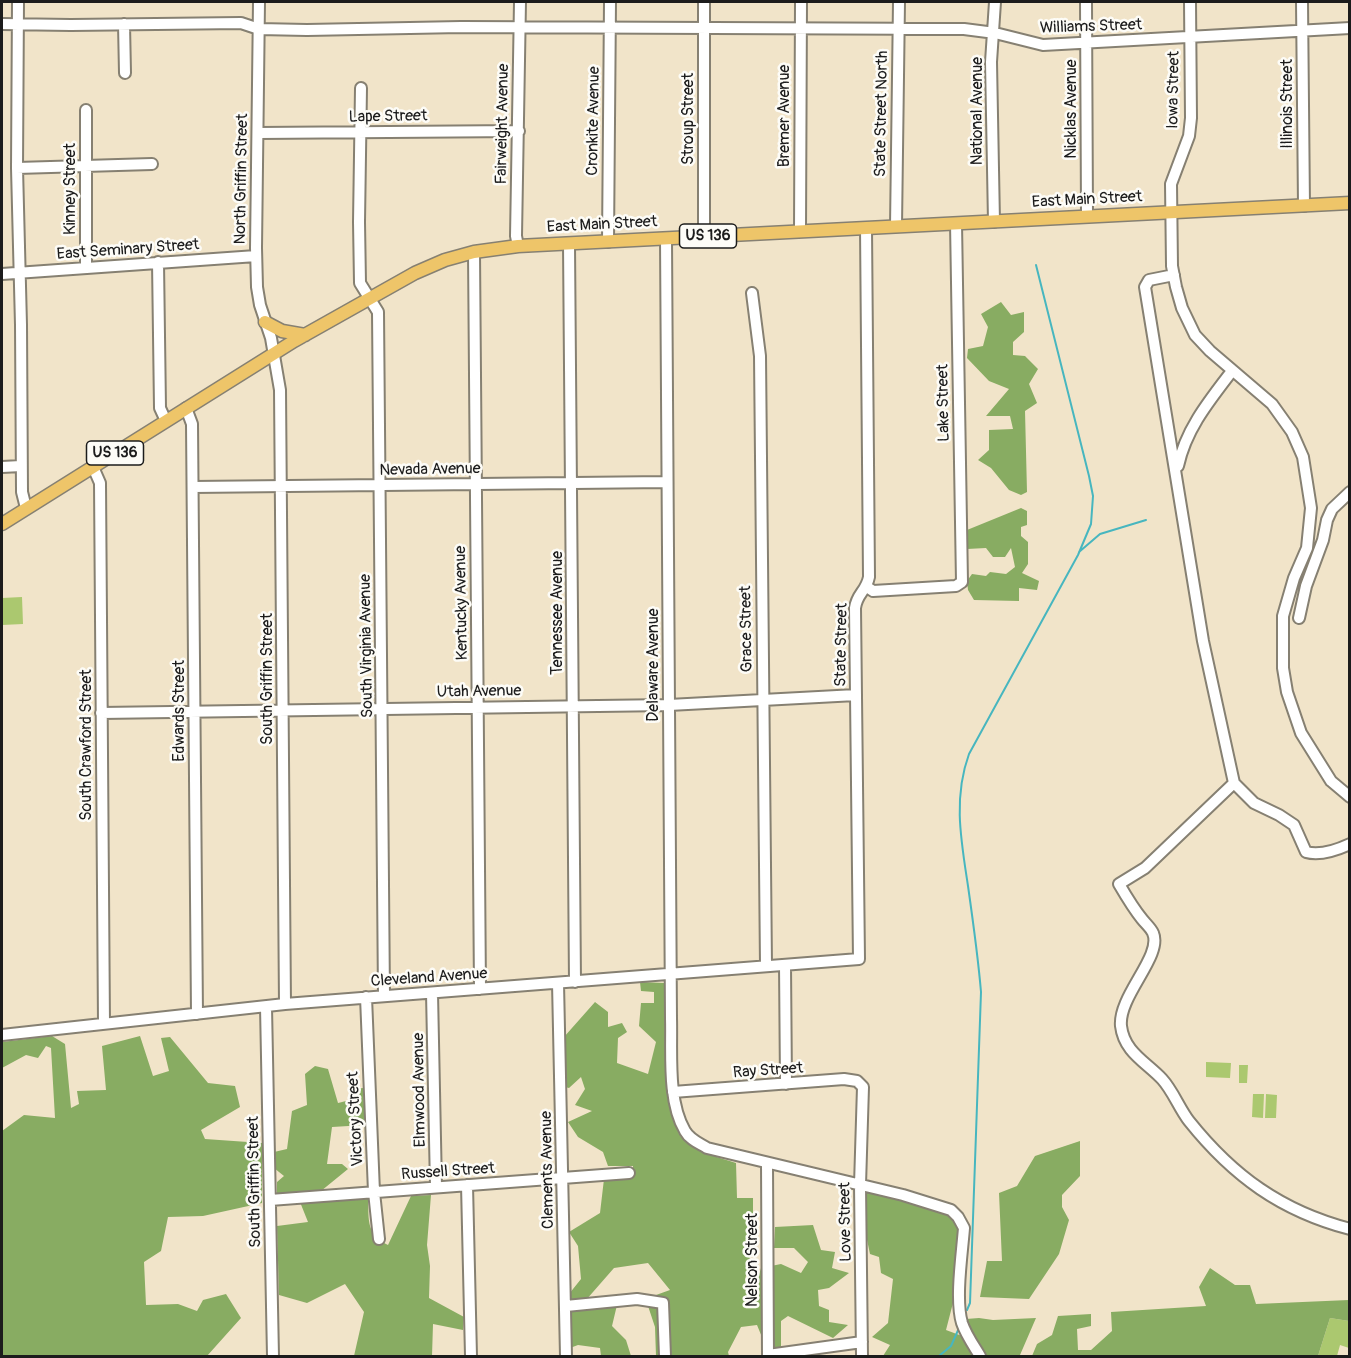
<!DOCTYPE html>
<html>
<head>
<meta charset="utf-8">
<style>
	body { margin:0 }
	#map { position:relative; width:1351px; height:1358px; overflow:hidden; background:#f1e4c9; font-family:Pangolin,sans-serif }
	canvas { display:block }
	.frame { position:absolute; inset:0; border:3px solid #1c1c1c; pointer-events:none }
</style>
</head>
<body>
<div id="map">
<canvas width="1351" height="1358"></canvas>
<div class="frame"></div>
</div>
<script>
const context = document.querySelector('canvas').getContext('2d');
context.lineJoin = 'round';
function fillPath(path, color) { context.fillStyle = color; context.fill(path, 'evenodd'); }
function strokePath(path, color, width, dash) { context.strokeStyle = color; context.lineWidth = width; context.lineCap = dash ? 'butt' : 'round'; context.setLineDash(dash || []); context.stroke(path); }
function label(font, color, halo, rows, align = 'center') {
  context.font = font + ' Pangolin,sans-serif'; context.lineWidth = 5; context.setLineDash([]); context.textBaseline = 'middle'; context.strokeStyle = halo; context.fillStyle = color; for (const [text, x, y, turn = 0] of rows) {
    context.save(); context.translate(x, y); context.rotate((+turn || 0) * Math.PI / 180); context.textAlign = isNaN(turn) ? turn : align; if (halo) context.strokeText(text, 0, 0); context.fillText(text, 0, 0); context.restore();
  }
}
const green = new Path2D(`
	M22,597L23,624L2,625V598Z
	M1206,1062L1231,1063L1230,1078L1206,1077Z
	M1239,1065H1248L1247,1083H1239Z
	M1253,1094H1264L1263,1118L1252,1117Z
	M1266,1094L1277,1095L1276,1118H1265Z
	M1330,1318L1349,1321V1348L1340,1345L1337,1356H1318Z`);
const forest = new Path2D(`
	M1001,302L1011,315L1024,312V332L1013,342V355L1025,356L1038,369L1029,384L1037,403L1025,411L1027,492L1021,495L1009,490L991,468L978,460L989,450V430L1013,429L1010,416H986L1009,389L989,381L967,358L968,349L983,346L988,327L981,314Z
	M1021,508L1027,511V525L1021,527V536L1028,542V564L1022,573L1039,581L1037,590L1019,588V601L974,600L968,590L967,581L972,574L986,576L990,572L1006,574L1015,567L1011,548L1005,557H993L986,548L967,549V530Z
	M640,982L665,983C666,1014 662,1122 685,1141C698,1152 720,1158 736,1163L737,1198H753V1244L745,1280L753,1294L761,1268L781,1264L801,1273L808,1262L794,1248H774L775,1227L813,1225L821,1250L835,1252L832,1268L849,1273L829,1288L818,1290L819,1306L829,1310V1322L848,1325L833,1338L788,1316L781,1321V1356L764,1342L757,1325L741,1327L728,1352L729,1356H656L655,1327L648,1306L656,1295L670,1290L648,1263L614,1268L586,1300L617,1305L612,1326L626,1340L631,1356H601L600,1348L578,1345L570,1348L569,1294L581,1279L578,1246L569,1232L600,1213L604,1179L633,1177V1166H608L603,1152L578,1137L568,1122L592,1111L575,1105L585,1089L581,1077L569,1088L565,1087L564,1037L595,1002L608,1012V1027L622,1023L627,1032L618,1038L617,1063L648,1074L656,1042L639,1026L641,1003H654V992L641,991Z
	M52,1036L65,1044L71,1108L79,1104L77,1091L106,1090L102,1046L140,1036L153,1076L169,1071L161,1038L170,1037L208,1083L235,1086L240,1107L201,1130L205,1139L262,1143V1203L203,1216L168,1217L161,1251L144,1262L146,1305L178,1304L197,1311L203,1300L226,1294L241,1318L207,1356H2V1131L24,1115L55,1118L51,1048L46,1046L38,1058L26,1055L2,1068V1042Z
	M315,1066L328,1069L338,1103L350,1100L354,1089L363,1088L365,1125L332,1127L327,1164H342L348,1169L321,1191L277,1194V1182L284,1176L274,1168V1152L287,1149L292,1111L307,1105L305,1074Z
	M1080,1141V1176L1062,1195V1207L1069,1220L1059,1254L1029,1299L980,1297L987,1261H1002L999,1193L1017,1186L1035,1156Z
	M864,1191L912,1201L947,1213L958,1226L954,1299L946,1330L962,1336L974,1356H883L890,1345L872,1337L888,1323L893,1279L881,1273L879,1257L870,1254L866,1235Z
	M431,1195L427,1245L430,1266L429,1298L464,1317L463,1330L433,1324L432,1356H354L364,1312L345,1284L307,1303L279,1295L277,1226L308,1222L300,1202L368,1199C369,1221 366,1234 388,1245L411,1196Z
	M1210,1268L1235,1285H1250L1256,1304L1349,1300V1321L1330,1318L1318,1356H1032L1037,1344L1052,1335L1058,1316L1091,1314V1326L1077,1329L1078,1350H1091L1112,1331L1111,1312L1206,1306L1199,1287Z
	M979,1318L993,1320L1036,1318L1020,1355L1030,1356H984L970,1335L966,1319Z`);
const stream = new Path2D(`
	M1079,552L1100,534L1146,520
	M967,1310L970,1303L981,992C978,956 973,921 968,886C961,840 953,798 969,754L1078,555L1091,524L1093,496L1089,476L1036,265
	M939,1356L951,1346L959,1328`);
const minor = new Path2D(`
	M18,2L17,168L21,325L22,492L26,508
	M259,2L256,248L257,287L260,305L271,338L280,390L285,1004
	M1086,2L1087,216
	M1190,2L1191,118L1189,136L1171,184L1172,266L1176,287L1182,308L1195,335L1210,351L1272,404L1292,432L1303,457L1311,508L1307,548L1294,578L1283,616V668L1287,692L1301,733L1331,781L1350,797
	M1302,2L1304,206
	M2,24L71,25L241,23L259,29L307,30L461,27L964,29L995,33L1043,45L1350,28
	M124,24L125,73
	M361,88L359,222L360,283L378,312L384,996
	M258,133L519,131
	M17,168L152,164
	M994,222L991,62L995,2
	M896,226L899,2
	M800,231L801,2
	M704,236V2
	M666,239L671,1018C672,1051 667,1101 685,1131C690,1140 699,1143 707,1148L903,1195L951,1210L958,1217L964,1228C962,1254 955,1300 962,1323C966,1335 974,1346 980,1356
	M608,242L610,2
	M569,244L575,982
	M518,246L516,236L520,2
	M474,252L480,989
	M158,262L160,408L166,421
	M86,268V110
	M2,274L256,256
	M1174,275L1149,280L1145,287L1203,641L1234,783L1254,803L1279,815L1294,825L1306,852C1320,856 1337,850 1350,844
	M752,293L760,356L766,966
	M186,408L192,424L197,1014
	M1178,466C1186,429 1209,401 1232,371
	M2,467L21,466
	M93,467L100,483L104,1024
	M193,487L667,482
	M867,587L873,591L956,586L962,582L956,223
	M1299,618L1306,586L1323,540L1327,520L1332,509L1350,492
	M101,713L669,705L856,695
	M1234,783L1145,868L1119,884C1126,896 1133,908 1142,919C1145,923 1151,928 1153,933C1163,956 1118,996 1121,1026C1124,1052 1146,1062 1162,1079C1173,1091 1179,1108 1189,1121C1233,1176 1281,1211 1350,1229
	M785,965L786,1084
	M558,983L566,1356
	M432,993L436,1187
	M366,997L374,1192L379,1239
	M266,1007L273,1356
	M2,1035L285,1004L859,959L855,608C857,593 866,592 869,577L866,228
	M673,1092L844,1079L857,1081L863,1087L860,1185L862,1356
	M767,1163L768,1356
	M467,1185L471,1356
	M270,1200L629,1173
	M566,1306L637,1299L663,1303L665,1356
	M768,1355L862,1342`);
const major = new Path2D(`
	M265,322L282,331L305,335
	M2,524L294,341L415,273L445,260L474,252L518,246L1350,203`);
const shields = [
	[708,236,57],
	[115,453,57]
];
const shieldNames = [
	["US 136",708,236],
	["US 136",115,453]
];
const streetNames = [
	["Williams Street",1091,27,-2],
	["Iowa Street",1174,90,-89],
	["Illinois Street",1288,104,-90],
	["Nicklas Avenue",1072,109,-90],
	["National Avenue",978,111,-90],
	["State Street North",882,114,-89],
	["Bremer Avenue",785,116,-90],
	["Lape Street",388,117,-1],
	["Stroup Street",689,119,-90],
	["Cronkite Avenue",594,121,-89],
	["Fairweight Avenue",503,124,-89],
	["North Griffin Street",242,179,-89],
	["Kinney Street",71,189,-90],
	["East Main Street",1087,200,-3],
	["East Main Street",602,225,-3],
	["East Seminary Street",128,250,-4],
	["Lake Street",944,403,-91],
	["Nevada Avenue",430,470,-1],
	["Kentucky Avenue",462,603,-91],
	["Tennessee Avenue",558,613,-90],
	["Grace Street",747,629,-91],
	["State Street",842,645,-89],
	["South Virginia Avenue",367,646,-91],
	["Delaware Avenue",654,665,-90],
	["South Griffin Street",268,679,-90],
	["Utah Avenue",479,692,-1],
	["Edwards Street",180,711,-90],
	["South Crawford Street",87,745,-90],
	["Cleveland Avenue",429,978,-4],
	["Ray Street",768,1071,-4],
	["Elmwood Avenue",420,1090,-91],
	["Victory Street",356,1119,-93],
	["Clements Avenue",548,1170,-91],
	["Russell Street",448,1172,-4],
	["South Griffin Street",255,1182,-91],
	["Love Street",846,1222,-91],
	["Nelson Street",753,1260,-90]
];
fillPath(green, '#abc86f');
fillPath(forest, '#88ac62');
strokePath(stream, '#47b6bf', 2);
strokePath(minor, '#868072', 14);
strokePath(major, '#868072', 15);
strokePath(minor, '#fff', 10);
strokePath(major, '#eec569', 12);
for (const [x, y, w] of shields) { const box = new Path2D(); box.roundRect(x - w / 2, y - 12, w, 24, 4.5); context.fillStyle = '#fdfcf7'; context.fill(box); strokePath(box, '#1c1c1c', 1.5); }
label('bold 15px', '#1c1c1c', null, shieldNames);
label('16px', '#1c1c1c', '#fdfcf7', streetNames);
</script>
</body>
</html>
